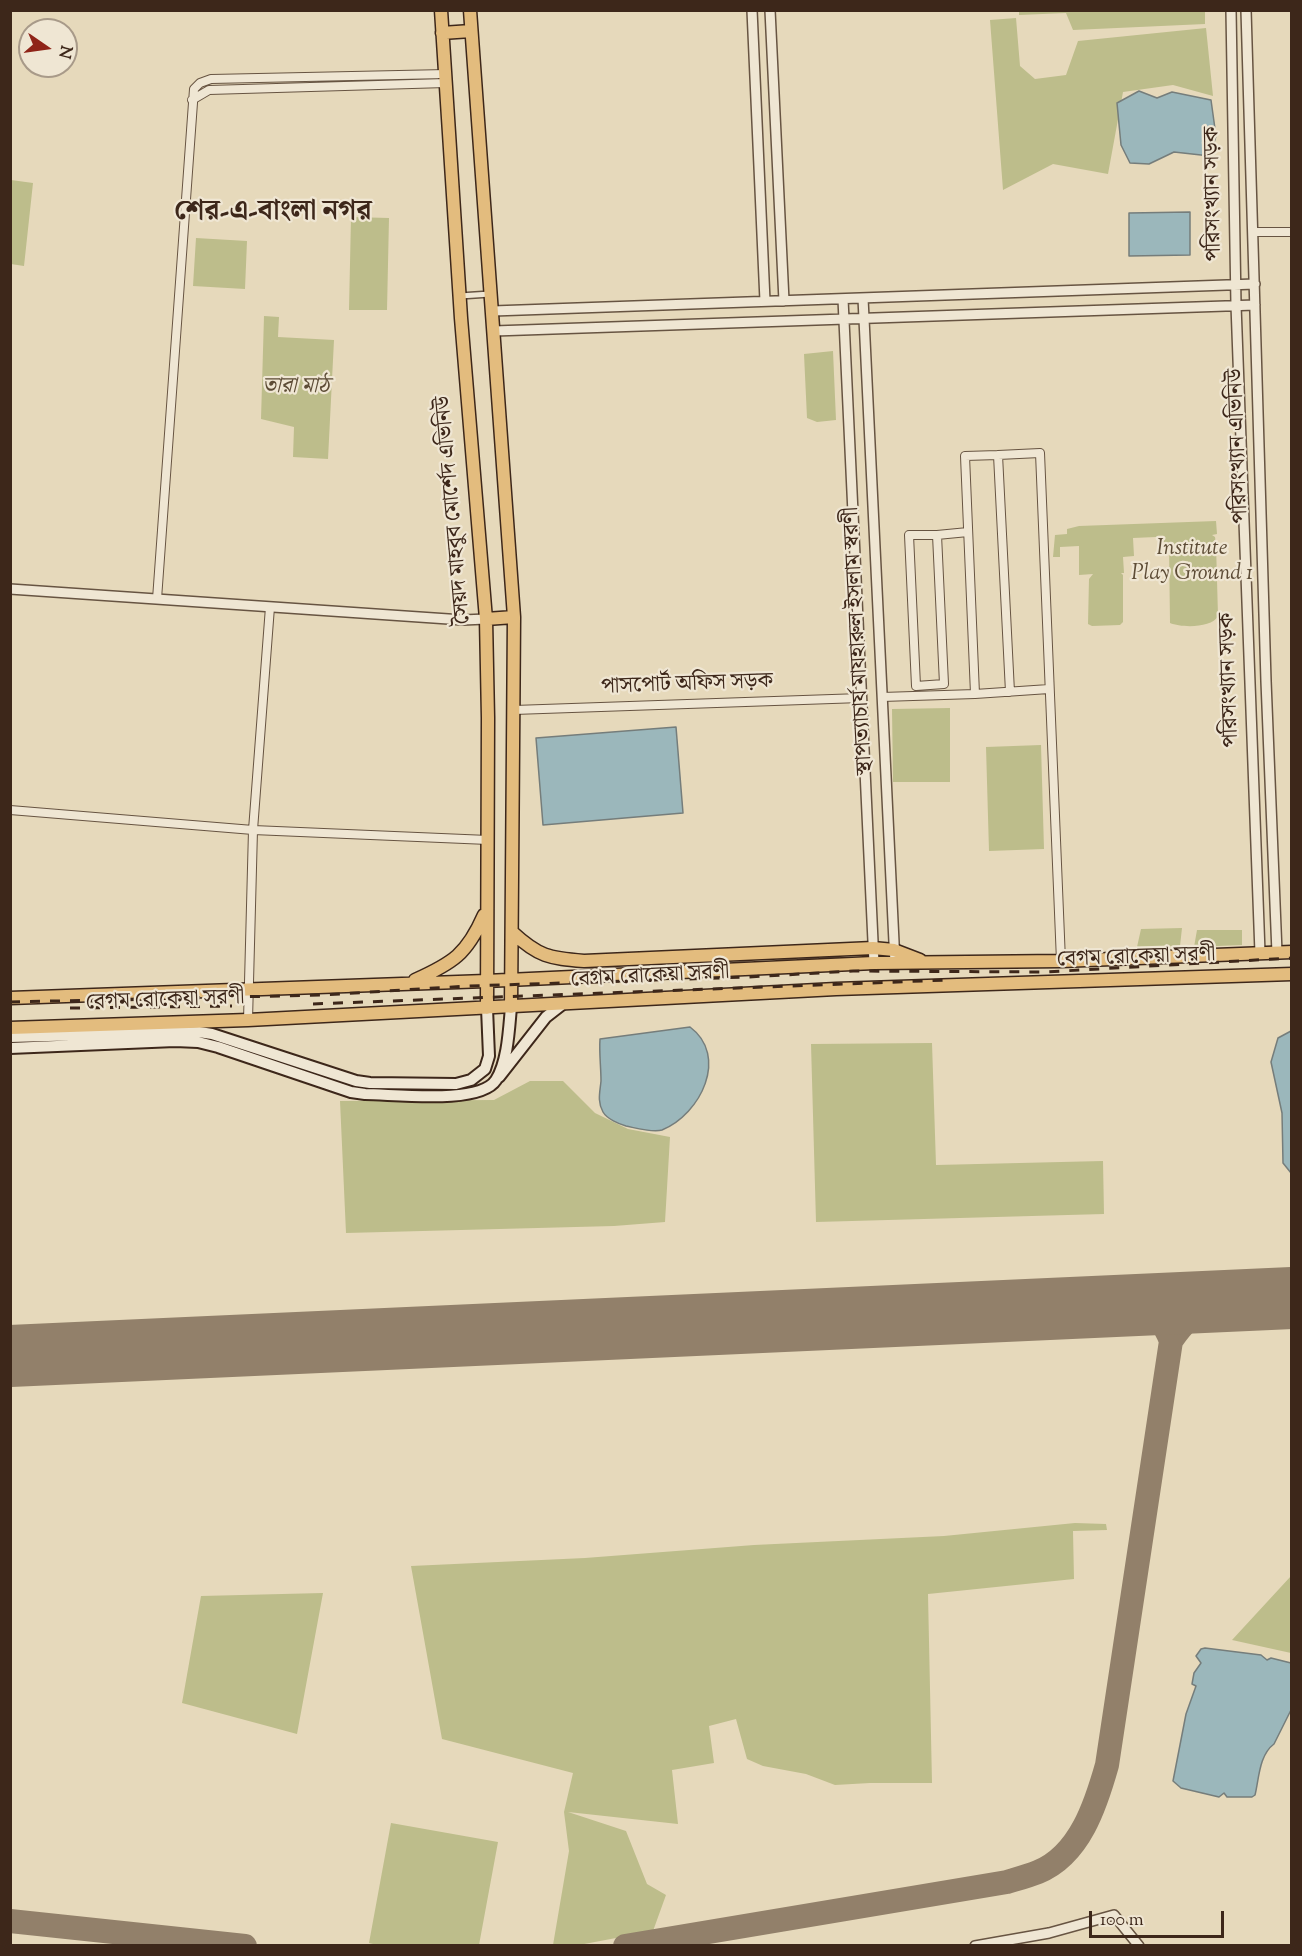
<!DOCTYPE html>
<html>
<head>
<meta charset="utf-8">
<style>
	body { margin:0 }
	#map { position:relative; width:1302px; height:1956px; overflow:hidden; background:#e6d9bb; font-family:"Sorts Mill Goudy",serif }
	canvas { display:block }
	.frame { position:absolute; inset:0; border:12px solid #3d271a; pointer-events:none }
	.north { position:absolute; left:18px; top:18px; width:60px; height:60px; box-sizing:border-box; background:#efe6d3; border:2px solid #a89a89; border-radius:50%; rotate:103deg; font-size:16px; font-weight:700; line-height:24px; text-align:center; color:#3d271a }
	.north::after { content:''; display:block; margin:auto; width:21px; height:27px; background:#8f2418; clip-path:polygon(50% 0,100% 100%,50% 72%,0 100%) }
	.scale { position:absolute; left:1089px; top:1911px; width:135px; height:27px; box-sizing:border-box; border:3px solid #3d271a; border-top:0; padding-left:8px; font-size:18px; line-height:21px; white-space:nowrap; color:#3d271a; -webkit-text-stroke:4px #efe6d3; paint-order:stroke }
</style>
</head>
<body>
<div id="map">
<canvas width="1302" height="1956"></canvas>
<div class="frame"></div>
<div class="north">N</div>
<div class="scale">100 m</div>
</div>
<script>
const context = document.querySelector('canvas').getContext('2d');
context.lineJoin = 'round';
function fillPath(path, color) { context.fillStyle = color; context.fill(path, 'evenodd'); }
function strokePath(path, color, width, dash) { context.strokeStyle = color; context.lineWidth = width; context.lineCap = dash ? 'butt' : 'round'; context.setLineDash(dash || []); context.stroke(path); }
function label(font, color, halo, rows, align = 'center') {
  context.font = font + ' "Sorts Mill Goudy","Noto Serif Bengali",serif'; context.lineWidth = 4.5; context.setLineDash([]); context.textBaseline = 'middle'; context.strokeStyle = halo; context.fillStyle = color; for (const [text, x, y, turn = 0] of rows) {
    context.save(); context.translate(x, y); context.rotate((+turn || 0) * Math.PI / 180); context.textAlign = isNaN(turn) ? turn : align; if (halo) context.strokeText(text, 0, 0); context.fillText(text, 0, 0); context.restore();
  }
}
const green = new Path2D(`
	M1019,11H1205V24L1073,30L1066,13L1019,15Z
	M1016,18L1020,66L1035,79L1066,75L1078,41L1206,28L1213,96L1173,85L1123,92L1108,174L1053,164L1003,190L990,20Z
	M11,180L33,183L24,266L11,264Z
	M351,217L389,218L387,310H349Z
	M196,238L247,241L245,289L193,286Z
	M264,316L279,317L278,337L334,340L328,459L293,457L294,427L261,419Z
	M833,351L836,420L817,422L807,418L804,354Z
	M1216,521L1217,534L1212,535L1215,537L1216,544L1218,616C1212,628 1182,628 1170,623L1169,543L1159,541L1156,537L1133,538L1134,556L1123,557L1124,573H1121L1123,575V622L1120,625L1092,626L1088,624L1089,579L1093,574L1079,575V546L1060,547V557H1053L1055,535L1067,534V529L1079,526Z
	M950,708V782H893L892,709Z
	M1041,745L1044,849L989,851L986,747Z
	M1182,928L1180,946L1137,947L1141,929Z
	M1197,930H1242V945L1194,947Z
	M932,1043L936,1165L1103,1161L1104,1214L816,1222L811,1044Z
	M530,1081H563L595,1113L628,1129L670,1137L665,1222L614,1226L346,1233L340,1101L494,1100Z
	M1075,1523L1106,1524L1107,1530L1073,1531L1074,1579L928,1594L932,1783H870L835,1785L806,1774L763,1766L747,1759L736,1719L709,1726L714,1763L672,1770L678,1824L568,1812L626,1831L647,1884L666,1895L653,1931L579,1945H553L569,1851L564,1812L573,1773L442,1739L411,1566L585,1558L754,1545L944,1536Z
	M1291,1576V1653L1232,1640Z
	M323,1593L297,1734L182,1703L201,1596Z
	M391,1823L498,1842L479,1945L381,1946L369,1943Z`);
const water = new Path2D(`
	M1139,91L1157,98L1172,92L1211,100L1216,136L1210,156L1174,152L1149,164L1130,163L1121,145L1117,103Z
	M1190,212V255L1129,256V213Z
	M676,727L683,813L543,825L536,738Z
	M690,1027C729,1056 701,1114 662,1130C653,1133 636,1128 626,1126C619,1124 607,1119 603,1112C597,1101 600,1092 601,1081C601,1067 599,1053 600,1039Z
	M1291,1031H1292L1291,1173L1283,1163L1282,1113L1271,1062L1278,1038Z
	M1205,1648L1261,1655L1267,1660L1271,1658L1291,1663V1710L1274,1744C1259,1755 1259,1779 1255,1795L1252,1797H1227L1224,1793L1219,1797L1181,1788L1173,1781L1186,1714L1196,1686L1192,1684L1194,1673L1201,1663L1196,1656L1201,1649Z`);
const taxiway = new Path2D(`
	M1171,1341C1182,1325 1195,1310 1214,1301
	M10,1921L245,1946
	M625,1946L1007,1882C1017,1879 1028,1876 1038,1872C1080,1855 1096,1804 1107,1765L1171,1341C1165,1325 1155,1311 1138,1305`);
const runway = new Path2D(`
	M10,1356L1292,1298`);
const pedestrian = new Path2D(`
	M460,296L490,294`);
const minor = new Path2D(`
	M192,100L209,90L446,83
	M1254,232H1292
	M937,535H909L916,686L944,684L937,535L968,532
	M157,599L194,89L200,83L211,79L446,74
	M975,694L1049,689
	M882,697L975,694L965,456L998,455L1010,692L998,455L1040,453L1061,961
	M514,710L861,698
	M10,810L253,830L488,840
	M248,1020L253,830L270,607`);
const tertiary = new Path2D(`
	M752,10L765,301
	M770,10L784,301
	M1231,10L1236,305L1260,953
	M1246,10L1266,681L1277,953
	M863,298L895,963
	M843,299L874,963
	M493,311L1255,284
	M494,331L1255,305
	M10,589L463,620L486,619
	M975,1946L1049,1933L1114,1915L1139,1946`);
const secondary = new Path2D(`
	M10,1037L199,1032L212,1034L356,1081L370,1083L456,1084L471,1080L485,1069L489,1056L487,1008
	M10,1048L175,1041L198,1042L218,1047L351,1092L365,1094C394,1094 480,1105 496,1080C508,1061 509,1028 511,1007
	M499,1077L546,1017L564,1003`);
const primary = new Path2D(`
	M441,10L461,318L486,619L488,718L487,1008
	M470,10L514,617L511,1007
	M442,33L471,31
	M486,619L514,617
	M512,932C539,957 549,958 584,961L873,948L894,950L920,960
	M415,980C453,963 467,954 484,915
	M10,998L486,981L874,963L1061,961L1292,952
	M10,1028L248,1020L836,989L1292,974`);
const rail = new Path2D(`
	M10,1002L322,995L468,986L748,977L853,971L1045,972L1292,958
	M313,1004L949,980
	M70,1008L232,1006`);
const streetNames = [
	["পরিসংখ্যান সড়ক",1215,194,-91],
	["পরিসংখ্যান এভিনিউ",1240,446,-92],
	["সৈয়দ মাহবুব মোর্শেদ এভিনিউ",455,510,-95],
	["স্থাপত্যাচার্য মাযহারুল ইসলাম স্বরণী",860,641,-93],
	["পরিসংখ্যান সড়ক",1231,680,-92],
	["পাসপোর্ট অফিস সড়ক",687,686,-2],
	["বেগম রোকেয়া সরণী",1136,959,-2],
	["বেগম রোকেয়া সরণী",650,978,-3],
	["বেগম রোকেয়া সরণী",165,1002,-2]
];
const parkNames = [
	["তারা মাঠ",296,388],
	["Institute",1192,550],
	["Play Ground 1",1192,575]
];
const districtNames = [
	["শের-এ-বাংলা নগর",273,214]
];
fillPath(green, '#bdbd8b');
fillPath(water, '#9bb7bb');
strokePath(water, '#757d7b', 1.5);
strokePath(taxiway, '#92806a', 24);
strokePath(runway, '#92806a', 62);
strokePath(pedestrian, '#675442', 8);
strokePath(minor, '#675442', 10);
strokePath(tertiary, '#675442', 12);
strokePath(secondary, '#3d271a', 14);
strokePath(primary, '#3d271a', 15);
strokePath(pedestrian, '#efe6d3', 5);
strokePath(minor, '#efe6d3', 8);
strokePath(tertiary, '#efe6d3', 9);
strokePath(secondary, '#efe6d3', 10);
strokePath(primary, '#e3bc7e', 12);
strokePath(rail, '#3d271a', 3, [10, 10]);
label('22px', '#3d271a', '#efe6d3', streetNames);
label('italic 22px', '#5d4c36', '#efe6d3', parkNames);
label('bold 28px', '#3d271a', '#efe6d3', districtNames);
</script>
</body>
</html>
